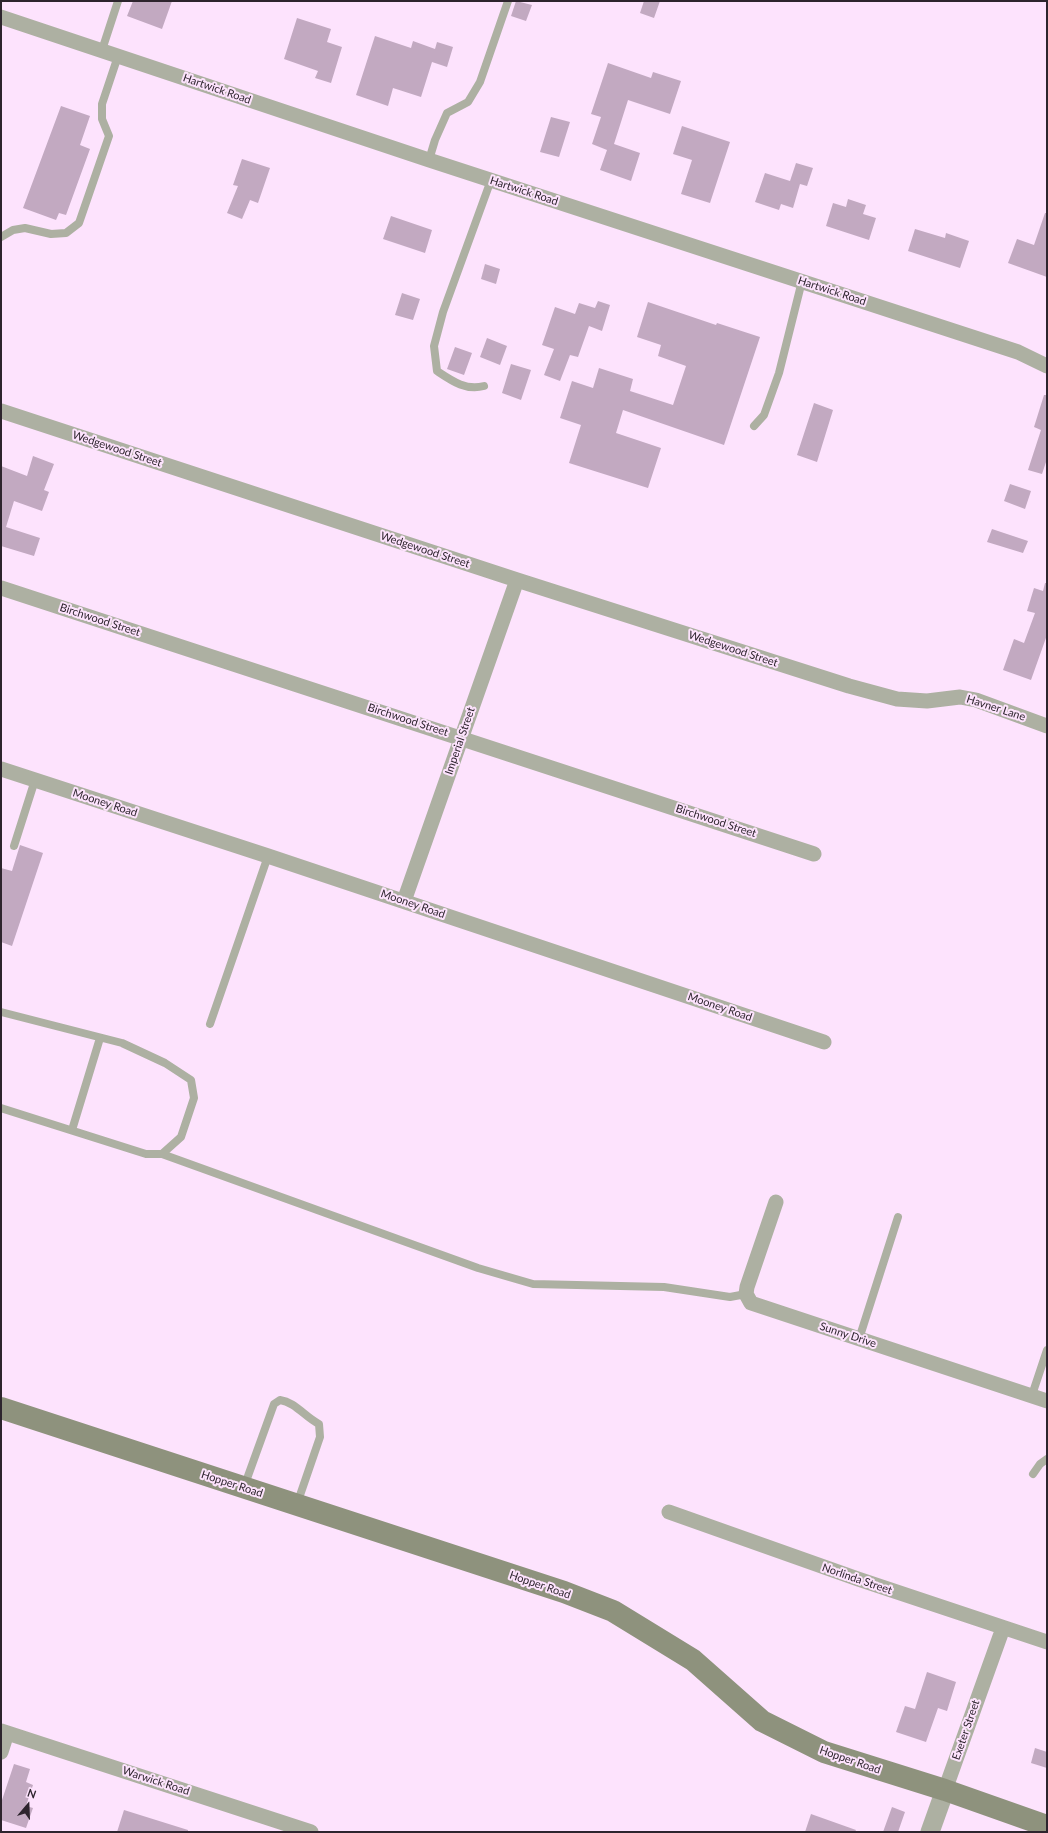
<!DOCTYPE html>
<html>
<head>
<meta charset="utf-8">
<style>
	body { margin:0 }
	#map { position:relative; width:1048px; height:1833px; overflow:hidden; background:#fde3fd; font-family:Lato,sans-serif }
	canvas { display:block }
	.frame { position:absolute; inset:0; border:2px solid #2d242d; pointer-events:none }
	.north { position:absolute; left:8px; top:1785px; width:40px; height:40px; -webkit-text-stroke:3px #fde3fd; paint-order:stroke; rotate:19deg; font-size:11px; font-weight:700; line-height:16px; text-align:center; color:#2d242d }
	.north::after { content:''; display:block; margin:auto; width:14px; height:18px; background:#2d242d; clip-path:polygon(50% 0,100% 100%,50% 72%,0 100%) }
</style>
</head>
<body>
<div id="map">
<canvas width="1048" height="1833"></canvas>
<div class="frame"></div>
<div class="north">N</div>
</div>
<script>
const context = document.querySelector('canvas').getContext('2d');
context.lineJoin = 'round';
function fillPath(path, color) { context.fillStyle = color; context.fill(path, 'evenodd'); }
function strokePath(path, color, width, dash) { context.strokeStyle = color; context.lineWidth = width; context.lineCap = dash ? 'butt' : 'round'; context.setLineDash(dash || []); context.stroke(path); }
function label(font, color, halo, rows, align = 'center') {
  context.font = font + ' Lato,sans-serif'; context.lineWidth = 4; context.setLineDash([]); context.textBaseline = 'middle'; context.strokeStyle = halo; context.fillStyle = color; for (const [text, x, y, turn = 0] of rows) {
    context.save(); context.translate(x, y); context.rotate((+turn || 0) * Math.PI / 180); context.textAlign = isNaN(turn) ? turn : align; if (halo) context.strokeText(text, 0, 0); context.fillText(text, 0, 0); context.restore();
  }
}
const building = new Path2D(`
	M133,1H172L162,29L127,16Z
	M516,1L532,5L526,21L511,16Z
	M644,1H660L654,18L640,13Z
	M297,18L331,29L327,42L342,47L331,83L315,78L318,71L284,59Z
	M375,36L411,48L413,41L435,49L437,42L453,47L447,67L432,62L421,97L393,88L388,106L356,95Z
	M608,63L651,78L653,72L681,81L670,114L628,100L614,144L640,153L631,181L600,170L607,150L592,144L601,117L591,114Z
	M61,106L90,116L80,145L90,149L66,215L59,213L56,220L23,208Z
	M551,117L570,122L559,157L540,152Z
	M682,126L730,142L710,203L681,194L692,160L673,154Z
	M242,159L270,168L258,203L250,200L242,219L227,213L238,186L233,185Z
	M796,163L813,168L807,186L800,184L793,208L781,204L779,210L755,202L765,173L790,181Z
	M848,199L866,205L863,214L876,218L869,240L826,226L833,203L846,207Z
	M1045,213H1047V277L1008,263L1017,239L1034,245Z
	M391,216L432,230L425,253L383,239Z
	M915,229L945,238L946,233L969,241L960,268L908,251Z
	M485,264L500,269L496,284L481,279Z
	M402,293L420,299L413,320L395,315Z
	M598,301L610,305L602,331L589,326L578,357L570,355L560,381L544,375L554,349L542,345L555,307L575,314L579,303L595,308Z
	M648,302L716,325L717,323L760,337L724,445L623,410L616,433L661,448L648,488L569,463L581,425L560,418L572,381L593,388L599,368L633,379L630,391L673,405L686,366L658,356L661,345L637,337Z
	M487,338L507,346L500,365L480,357Z
	M455,347L472,353L464,375L447,369Z
	M511,364L531,370L521,400L502,393Z
	M1044,395H1047V459L1042,474L1028,470L1041,430L1034,427Z
	M814,403L833,410L817,462L797,455Z
	M33,456L54,464L44,490L49,492L42,511L14,501L6,527L40,538L34,556L1,546V466L27,476Z
	M1010,484L1031,491L1025,509L1004,501Z
	M992,529L1028,541L1023,553L987,542Z
	M1045,583H1047V635L1031,680L1003,670L1014,639L1024,643L1035,613L1027,611L1034,588L1043,591Z
	M20,845L43,853L12,946L1,942V868L12,871Z
	M927,1672L956,1682L947,1711L938,1708L926,1742L896,1732L905,1706L915,1709Z
	M1035,1748L1047,1752V1768L1031,1763Z
	M14,1764L30,1769L26,1782L33,1785L26,1806L33,1808L26,1828L1,1820V1803Z
	M892,1807L905,1812L898,1832H883Z
	M124,1810L188,1830V1832H117Z
	M811,1814L856,1830L855,1832H805Z`);
const service = new Path2D(`
	M102,50L118,1
	M429,160L435,140L447,113L468,102L480,82L508,1
	M1,237L13,230L25,228L51,234L66,233L79,223L109,136L102,119V104L118,56
	M484,386C466,391 452,381 437,371L434,346L443,312L491,180
	M754,426L764,415L779,373L802,281
	M14,846L35,780
	M1,1012L122,1043L165,1063L191,1080L194,1098L181,1137L162,1154H146L1,1108
	M210,1024L268,856
	M72,1130L100,1038
	M162,1154L478,1268L533,1284L664,1287L730,1297L746,1294
	M859,1339L898,1217
	M1032,1395L1047,1350
	M1033,1474L1040,1464L1047,1459
	M244,1487L274,1404L280,1400C295,1402 305,1417 319,1424L320,1437L297,1504`);
const minor = new Path2D(`
	M1,17L429,160L1018,352L1047,366
	M1,411L517,580L849,686L897,699L927,701L960,697L976,700L1047,726
	M1,588L814,854
	M1,769L268,856L824,1042
	M404,901L517,580
	M776,1202L747,1287L746,1294L751,1303L1047,1401
	M669,1512L858,1579L1047,1642
	M1,1731L311,1832
	M1,1752L7,1733
	M945,1790L1003,1628`);
const tertiary = new Path2D(`
	M930,1832L945,1790`);
const secondary = new Path2D(`
	M1,1408L564,1592L613,1611L693,1660L762,1721L824,1752L945,1790L1047,1826`);
const streetNames = [
	["Hartwick Road",217,89,19],
	["Hartwick Road",524,191,18],
	["Hartwick Road",832,291,18],
	["Wedgewood Street",117,449,18],
	["Wedgewood Street",425,550,18],
	["Birchwood Street",100,620,18],
	["Wedgewood Street",733,649,18],
	["Havner Lane",996,708,18],
	["Birchwood Street",408,720,18],
	["Imperial Street",460,741,-71],
	["Mooney Road",105,803,18],
	["Birchwood Street",716,821,18],
	["Mooney Road",413,904,19],
	["Mooney Road",720,1007,19],
	["Sunny Drive",848,1335,18],
	["Hopper Road",232,1484,18],
	["Norlinda Street",857,1579,19],
	["Hopper Road",540,1585,19],
	["Exeter Street",966,1730,-71],
	["Hopper Road",850,1760,19],
	["Warwick Road",156,1781,18]
];
fillPath(building, '#c2a9c1');
strokePath(service, '#adb0a2', 8);
strokePath(minor, '#adb0a2', 15);
strokePath(tertiary, '#adb0a2', 19);
strokePath(secondary, '#8e927d', 22);
label('11px', '#2d242d', '#fde3fd', streetNames);
</script>
</body>
</html>
